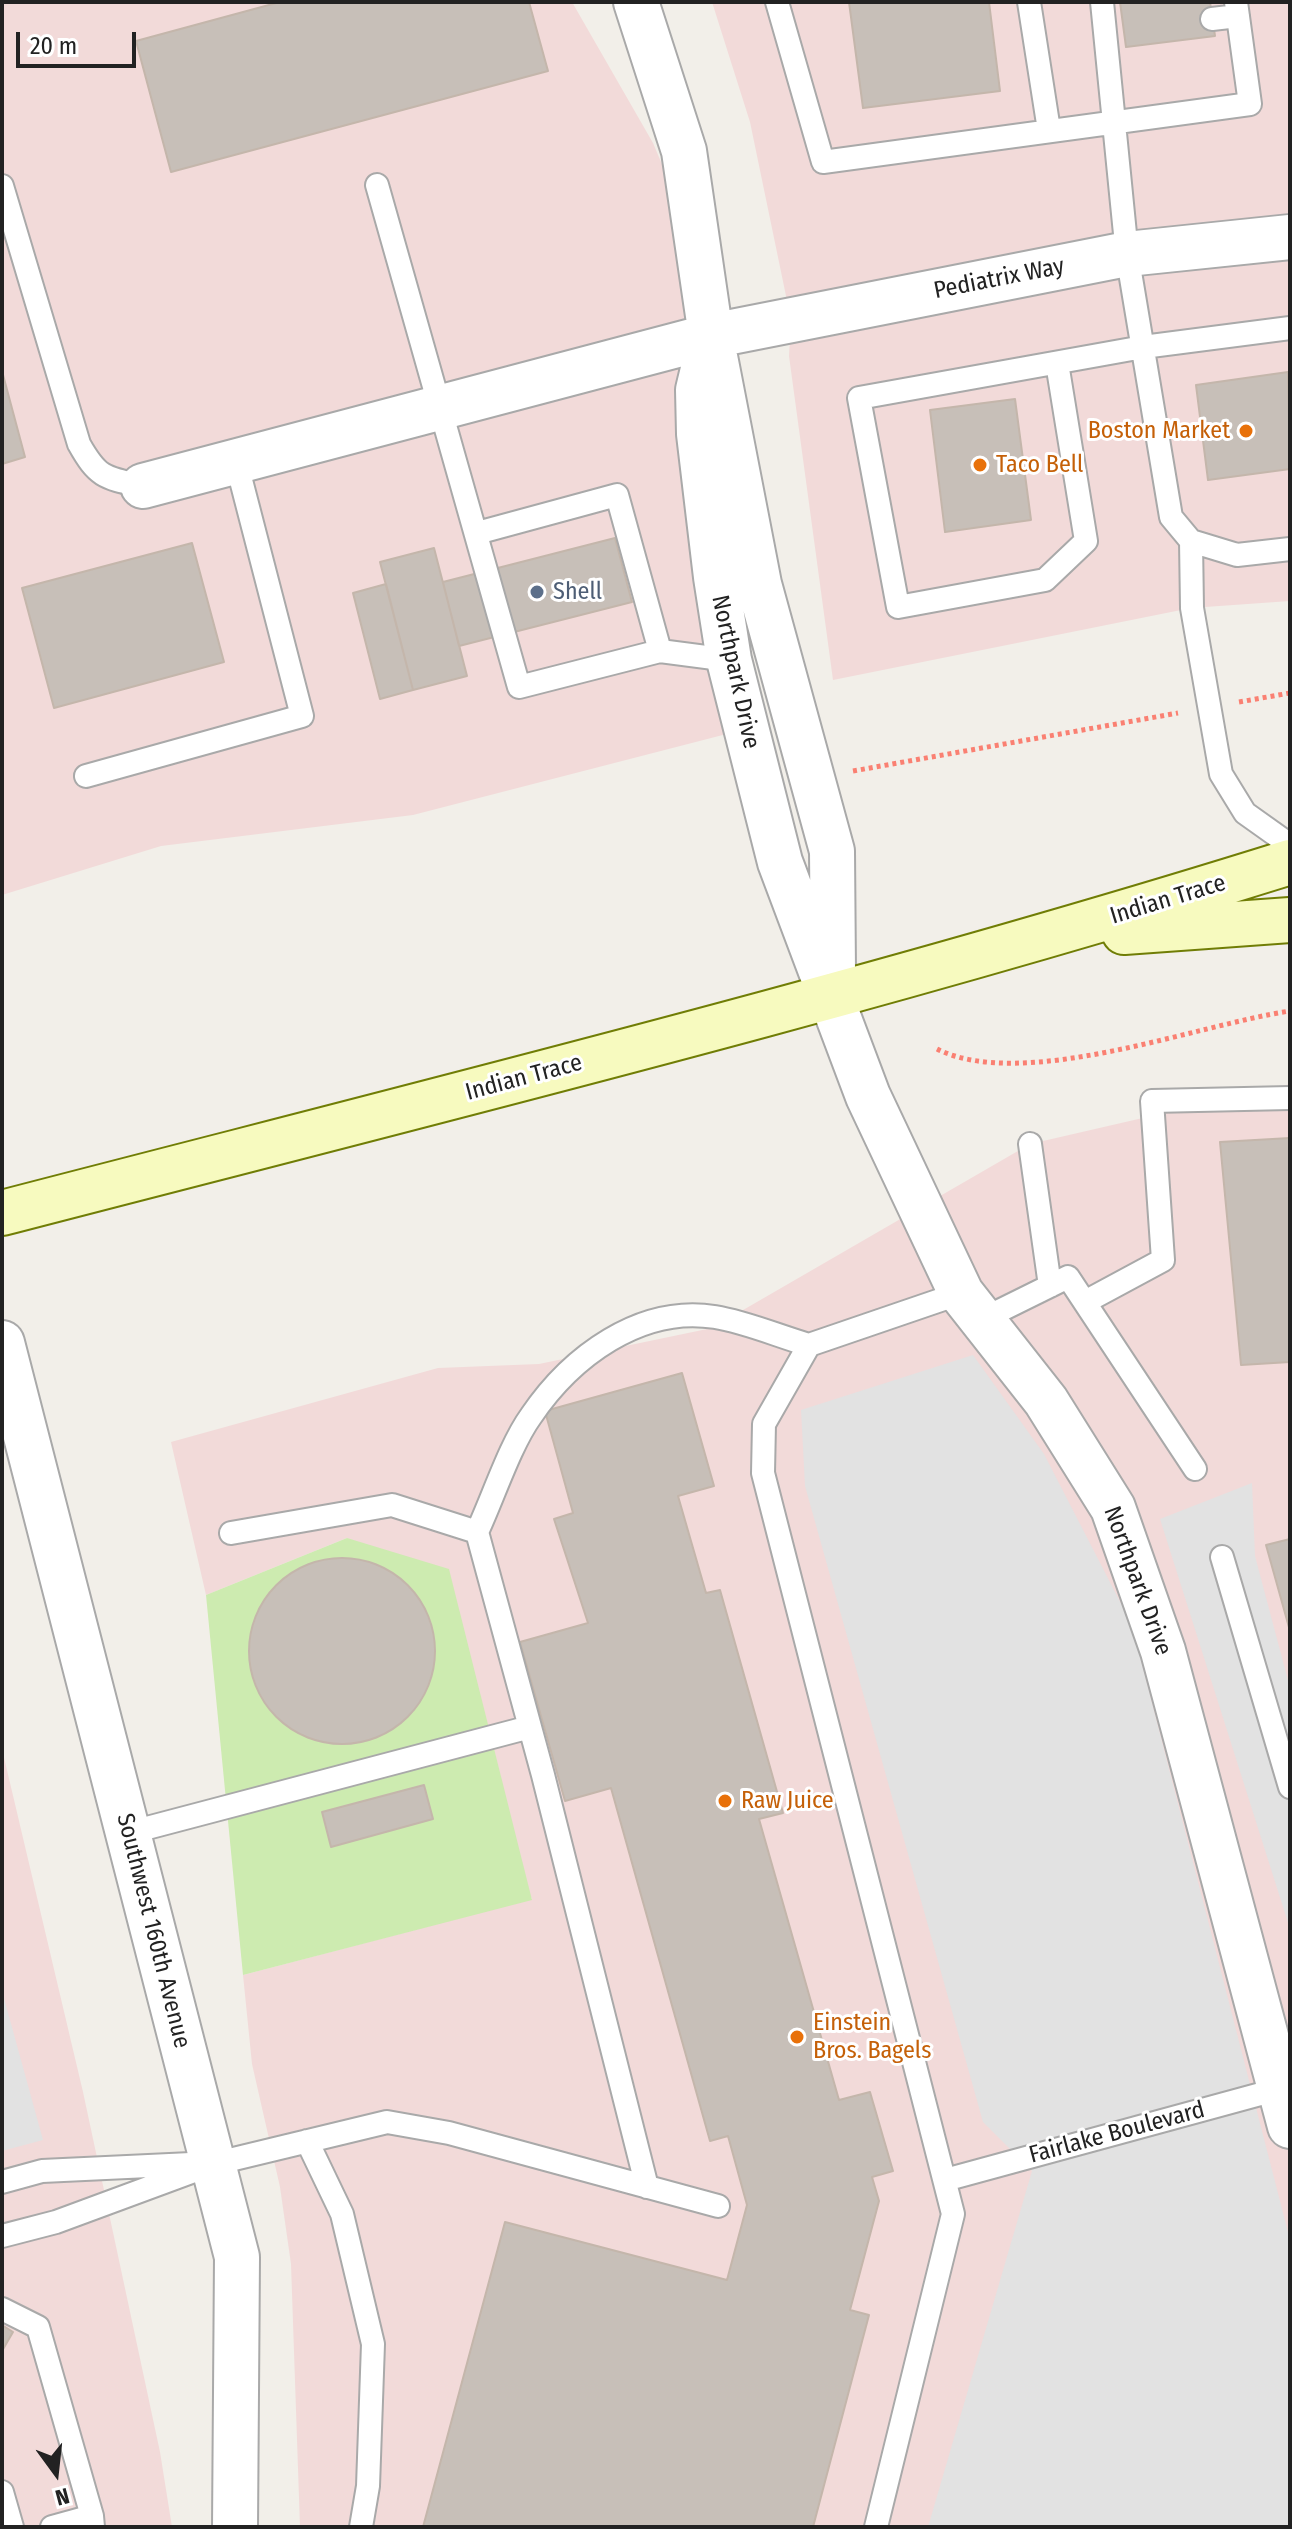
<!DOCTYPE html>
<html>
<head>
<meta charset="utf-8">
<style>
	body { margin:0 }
	#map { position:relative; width:1292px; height:2529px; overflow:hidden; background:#f2efe9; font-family:"Fira Sans Condensed",sans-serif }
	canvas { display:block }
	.frame { position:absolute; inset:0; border:4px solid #222; pointer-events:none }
	.north { position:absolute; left:16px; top:2433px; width:80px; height:80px; -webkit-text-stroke:6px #fff; paint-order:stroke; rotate:165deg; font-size:22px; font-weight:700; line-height:32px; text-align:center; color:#222 }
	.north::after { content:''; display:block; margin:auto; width:28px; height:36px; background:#222; clip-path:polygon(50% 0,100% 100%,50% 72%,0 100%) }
	.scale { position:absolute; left:16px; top:32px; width:120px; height:36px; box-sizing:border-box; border:4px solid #222; border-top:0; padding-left:10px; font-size:24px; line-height:28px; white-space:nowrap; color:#222; -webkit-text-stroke:6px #fff; paint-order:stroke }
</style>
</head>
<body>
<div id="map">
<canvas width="1292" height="2529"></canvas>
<div class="frame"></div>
<div class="north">N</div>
<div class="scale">20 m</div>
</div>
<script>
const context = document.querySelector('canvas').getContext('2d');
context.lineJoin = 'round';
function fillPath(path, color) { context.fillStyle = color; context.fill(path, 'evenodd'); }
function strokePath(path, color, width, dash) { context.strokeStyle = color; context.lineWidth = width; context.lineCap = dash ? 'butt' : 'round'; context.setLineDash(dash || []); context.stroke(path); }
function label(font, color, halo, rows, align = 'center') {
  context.font = font + ' "Fira Sans Condensed",sans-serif'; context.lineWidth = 6; context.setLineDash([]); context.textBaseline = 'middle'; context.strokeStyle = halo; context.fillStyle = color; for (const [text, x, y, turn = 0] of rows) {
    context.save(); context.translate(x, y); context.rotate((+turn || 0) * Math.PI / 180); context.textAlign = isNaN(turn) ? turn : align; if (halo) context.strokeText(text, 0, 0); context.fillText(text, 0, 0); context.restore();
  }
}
const commercial = new Path2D(`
	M2,2H572L653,143L698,249L746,729L413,815L161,846L2,895Z
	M712,2H1290V601L1191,608L833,680L789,356L791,320L750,122Z
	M1290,1084V2527H300L291,2264L280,2187L252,2064L243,1975L532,1899L347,1538L206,1595L171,1442L438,1368L539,1364L712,1328L1030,1144Z
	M2,1749L83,2092L160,2452L172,2527H2Z`);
const grass = new Path2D(`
	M347,1538L449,1569L532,1900L243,1975L206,1595Z`);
const parking = new Path2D(`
	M973,1355L1044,1454L1132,1625L1290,2240V2527H928L1032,2171L983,2122L805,1486L801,1410Z
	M1252,1483L1255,1556L1290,1688V1929L1160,1519Z
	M2,1991L43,2140L2,2151Z`);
const building = new Path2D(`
	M280,2H529L548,71L171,172L136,41Z
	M849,2H989L1000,91L863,108Z
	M1120,2H1210L1215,36L1126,47Z
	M2,371L25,457L2,464Z
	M1288,372L1290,469L1208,480L1196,385Z
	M1015,399L1031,520L945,532L930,410Z
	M615,538L632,602L459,646L443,582Z
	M192,543L224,662L54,708L22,588Z
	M434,548L467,676L413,690L380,562Z
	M386,584L413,690L380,699L353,593Z
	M1290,1138V1362L1241,1365L1220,1142Z
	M682,1373L714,1486L678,1496L706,1593L720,1590L783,1813L759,1819L839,2100L870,2092L893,2171L872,2177L879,2201L850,2310L869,2315L813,2527H423L505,2222L727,2280L747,2205L728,2136L710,2141L611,1788L565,1801L520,1642L588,1623L554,1519L573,1513L545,1411Z
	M1290,1539V1631L1266,1545Z
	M249 1651a93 93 0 1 1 186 0a93 93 0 1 1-186 0Z
	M424,1785L433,1819L331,1847L322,1812Z
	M2,2325L13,2332L2,2351Z`);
const path = new Path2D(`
	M1239,702L1290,693
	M853,771L1178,713
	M937,1049C1023,1092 1196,1025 1290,1011`);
const lane = new Path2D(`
	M777,2L823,162L1250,104L1236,2
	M1029,2L1049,130
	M1102,2L1127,254L1171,517L1191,541L1237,555L1290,549
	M1212,19L1238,16
	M377,185L519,687L660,651L729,660
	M2,186L79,444C98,478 105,478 143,486
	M1057,363L1086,541L1045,580L898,607L859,398L1143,347L1290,328
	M477,533L617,495L660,651
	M1191,541L1192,608L1221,774L1245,813L1290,845
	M86,776L302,716L236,461
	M1030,1144L1050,1286
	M1085,1302L1163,1260L1152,1101L1290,1098
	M981,1320L1068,1277L1195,1469
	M477,1532C493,1498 510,1445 531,1416C571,1357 640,1305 715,1317C746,1322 778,1336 809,1345
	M231,1533L392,1505L477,1532L543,1775L647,2187
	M1222,1557L1290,1787
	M128,1833L530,1727
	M307,2141L342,2214L373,2344L368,2486L361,2527
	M945,2180L1279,2089
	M2,2182L42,2171L191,2164
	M2,2236L56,2222L213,2164L387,2122L449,2133L718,2206
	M2,2309L38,2327L92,2516
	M2,2492L12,2527
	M52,2527L92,2516L93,2527
	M876,2527L953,2214L763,1473L764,1424L809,1345L961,1293`);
const street = new Path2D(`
	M636,2L684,151L711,336L759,584L832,851L833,971
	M711,336L698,390L699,434L716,577L729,660L780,862L868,1096L961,1293L1046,1401L1113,1508L1163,1651L1290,2126
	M143,486L711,336L1127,254L1290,237
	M2,1343L237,2257L235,2527`);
const secondary = new Path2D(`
	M1124,932L1290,920
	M2,1213C433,1101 865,995 1290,862`);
const markers = [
	[1246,431,8,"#e8710a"],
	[980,465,8,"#e8710a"],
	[537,592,8,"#5c6f8a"],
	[725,1801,8,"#e8710a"],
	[797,2037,8,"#e8710a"]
];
const streetNames = [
	["Pediatrix Way",999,279,-11],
	["Northpark Drive",735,672,78],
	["Indian Trace",1168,900,-17],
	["Indian Trace",524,1078,-15],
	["Northpark Drive",1137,1581,70],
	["Southwest 160th Avenue",153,1931,76],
	["Fairlake Boulevard",1117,2133,-15]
];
const foodNames = [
	["Boston Market",1230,431,"right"],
	["Taco Bell",996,465],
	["Raw Juice",741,1801],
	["Einstein",813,2023],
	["Bros. Bagels",813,2051]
];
const serviceNames = [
	["Shell",553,592]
];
fillPath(commercial, '#f2dad9');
fillPath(grass, '#cdebb0');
fillPath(parking, '#e2e2e2');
fillPath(building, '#c7bfb8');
strokePath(building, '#c4b6ab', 2);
strokePath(lane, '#a9a9a9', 26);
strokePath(street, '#a9a9a9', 48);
strokePath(secondary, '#707d05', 48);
strokePath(path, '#fa8072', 5, [4, 4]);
strokePath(lane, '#fff', 22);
strokePath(street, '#fff', 44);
strokePath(secondary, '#f7fabf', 44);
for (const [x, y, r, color] of markers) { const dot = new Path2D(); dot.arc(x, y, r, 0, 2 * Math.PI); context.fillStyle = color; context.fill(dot); strokePath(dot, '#fff', 3); }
label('24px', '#222', '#fff', streetNames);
label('24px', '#c56008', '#fff', foodNames, 'left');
label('24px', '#4e5e75', '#fff', serviceNames, 'left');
</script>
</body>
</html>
